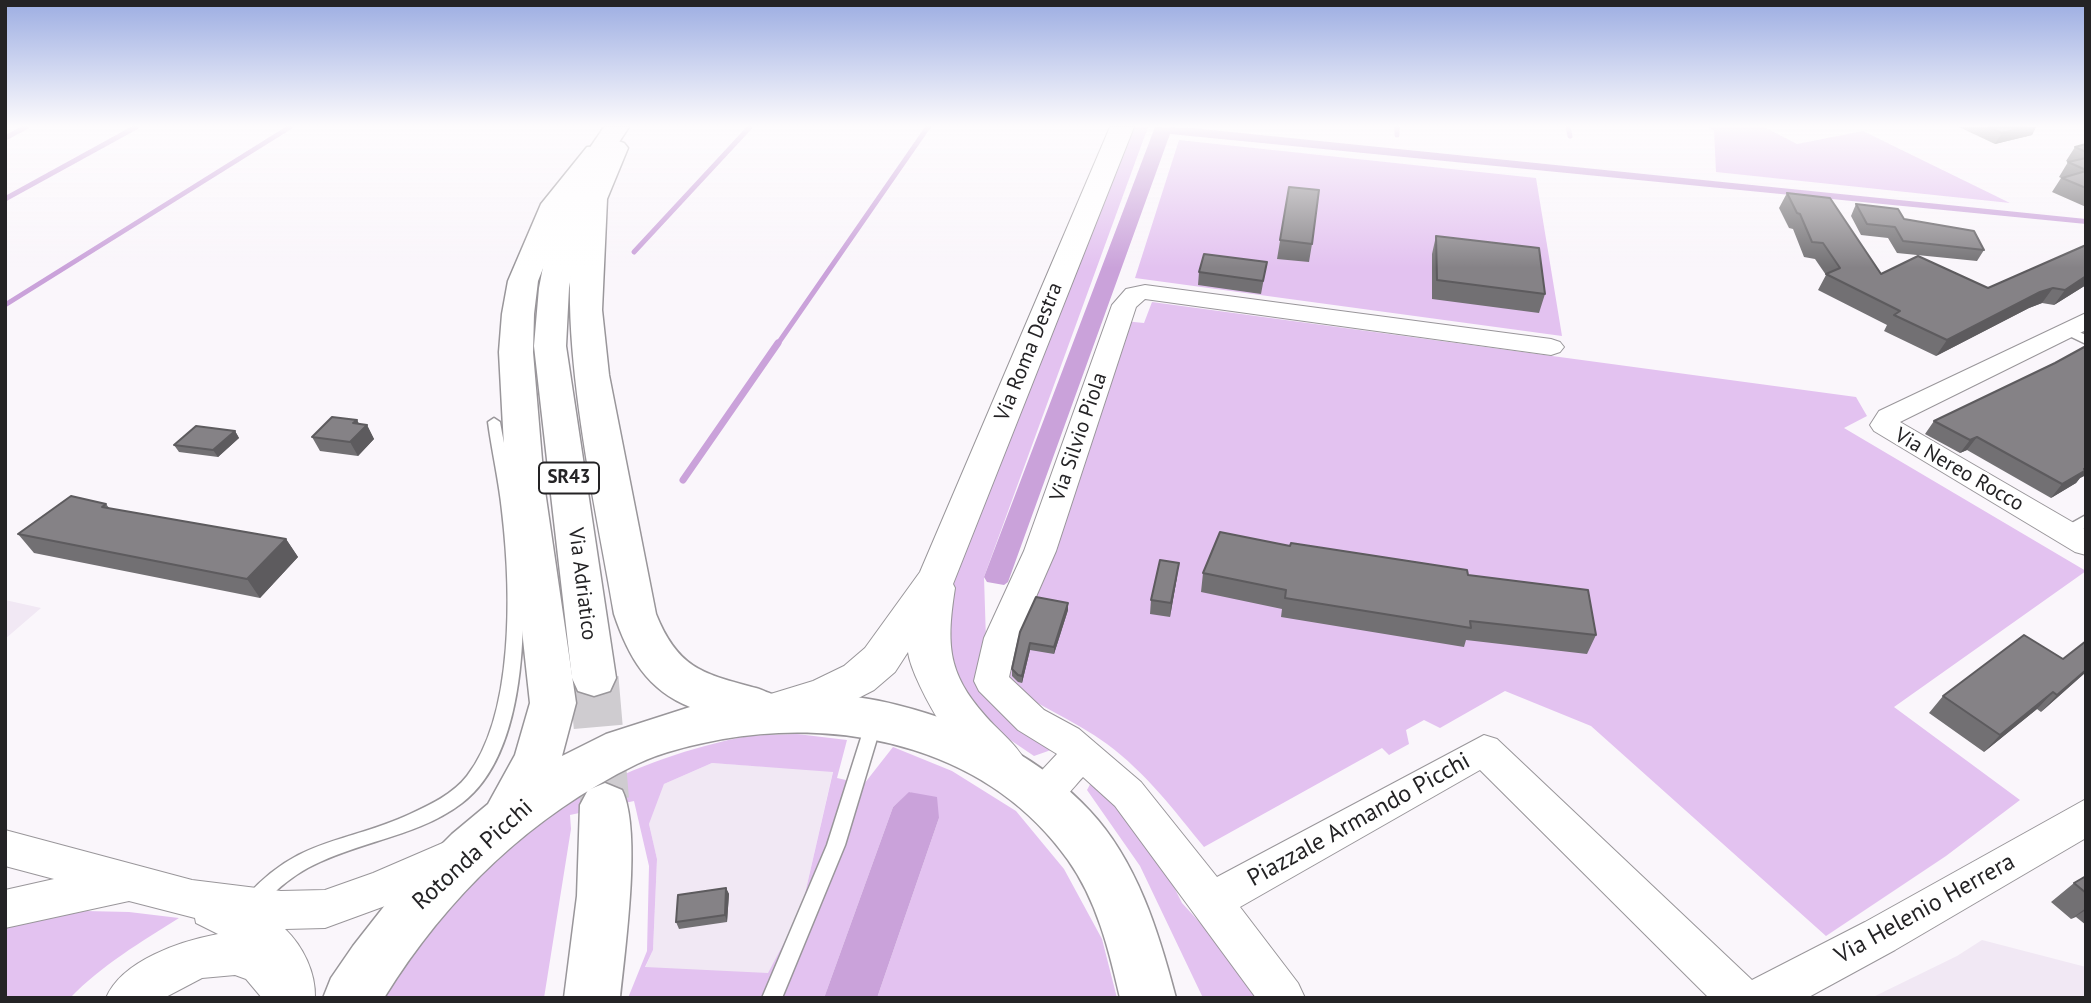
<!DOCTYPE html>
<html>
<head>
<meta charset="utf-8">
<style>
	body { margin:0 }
	#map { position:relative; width:2091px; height:1003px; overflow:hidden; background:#faf6fb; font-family:"PT Sans",sans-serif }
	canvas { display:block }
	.frame { position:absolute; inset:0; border:7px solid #242325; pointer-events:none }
</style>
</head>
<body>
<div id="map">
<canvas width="2091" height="1003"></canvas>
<div class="frame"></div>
</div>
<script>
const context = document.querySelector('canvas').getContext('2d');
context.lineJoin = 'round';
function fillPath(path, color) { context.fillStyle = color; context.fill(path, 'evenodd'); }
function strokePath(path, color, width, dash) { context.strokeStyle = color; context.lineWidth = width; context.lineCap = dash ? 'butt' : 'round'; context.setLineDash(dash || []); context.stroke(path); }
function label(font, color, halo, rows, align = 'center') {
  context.font = font + ' "PT Sans",sans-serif'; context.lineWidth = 6; context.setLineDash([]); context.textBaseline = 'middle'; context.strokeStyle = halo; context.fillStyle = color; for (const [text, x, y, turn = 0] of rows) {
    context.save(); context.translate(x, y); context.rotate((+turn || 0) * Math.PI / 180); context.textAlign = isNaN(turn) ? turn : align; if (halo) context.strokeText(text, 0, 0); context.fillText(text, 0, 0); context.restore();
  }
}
const built = new Path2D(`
	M5,600L41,608L5,639Z
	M712,763L833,771L801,911L768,974L645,968L653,950L657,859L649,824L664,784Z
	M1982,940L2086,967V998H1871L1957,956Z`);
const green = new Path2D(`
	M1126,127H1148L984,577L986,640L978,662L987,686L1051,750L1034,756L1000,733L953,685L947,593Z
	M1708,127H1764L1797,144L1863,131L2010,203L1716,172L1714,131Z
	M1179,140L1536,178L1562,336L1135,278Z
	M1152,302L1856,397L1867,416L1844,428L2086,571L1894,707L2020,800L1946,856L1826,936L1591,726L1505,691L1440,728L1424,720L1406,730L1409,744L1389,755L1382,748L1204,847C1174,810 1146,773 1107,744C1074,720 1034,704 1000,680L1124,321L1144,323Z
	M797,734L847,740L837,778L864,784L893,747L952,771L1016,811L1064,869L1102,939L1117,998H877L939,818L910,792L893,807L824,998H628L647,951L649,866L634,801L570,815L571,829L544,998H376C396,969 415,937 438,910C515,821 623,762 738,738C757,734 778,735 797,734ZM712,763L833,772L801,911L768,973L645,967L653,950L657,859L649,824L664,784Z
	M1094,777L1165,869L1182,903L1235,961L1260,998H1203L1140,866L1087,790Z
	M86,911L129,912L179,918C141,942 102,965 70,998H5V927Z`);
const water = new Path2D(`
	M1155,127L1192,128L2086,219V224L1170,134L1008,582L1004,585L987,582L984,577Z
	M909,792L937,797L939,818L877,998H824L893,807Z`);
const streamFar1 = new Path2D(`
	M1397,127V135
	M1568,127L1570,136
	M5,138L26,127
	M5,199L136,127
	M634,252L750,127
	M5,305L290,127
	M777,345L928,127`);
const stream = new Path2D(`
	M683,480L778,343`);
const primaryTunnel = new Path2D(`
	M594,678L605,805`);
const service = new Path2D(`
	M2065,326L2086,335V344L2061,332L2059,330Z
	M494,418L500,422C506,455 514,488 518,522C527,601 532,750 462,803C420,835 367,840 320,862C304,869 289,879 276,891C268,899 263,908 253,912L246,909L243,903L246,897C299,837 345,844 410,814C430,805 453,794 467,776C515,714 511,587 502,511C499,481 492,452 488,422Z
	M2086,515V527L2071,537H2061L2059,533L2061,529Z
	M874,715L880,717L882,722L845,845L782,998H762L827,845L866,722L868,717Z`);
const minor = new Path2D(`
	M1145,285L1551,339L1560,342L1564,347L1560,352L1551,355L1145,299L1136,307L1056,551L1018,638L1009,677L1044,710L1079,729L1141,782L1217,877L1484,735L1497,739L1752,980L1865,922L2086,799V838L1895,950L1807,998H1709L1480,770L1240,907L1298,983L1305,998H1256L1115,806L1083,777C1066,795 1055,817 1029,808L1023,796L1029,784L1057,754L1018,730L979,691L974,681L984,638L1024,551L1112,305L1126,289Z
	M2086,313V330L1900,422L2086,530V555L2075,552L1874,431L1870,425L1879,411Z
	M5,830L192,880L281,891L325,890L373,873L445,842L459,847L465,860L459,873L396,902L325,928L285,929C303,946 316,973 315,998H262L246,979L235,975L202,978L164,998H106C122,960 181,941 218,934L196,923L195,918L129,901L5,928V890L54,879L5,866Z`);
const tertiary = new Path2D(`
	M1110,127H1134L953,584L955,588C945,651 949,678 994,725C1007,738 1020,749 1028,766L1021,780C1017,781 1010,785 1006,785C971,787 912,683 908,652L895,672L874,690L841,707L780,727L764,722L758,709L764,696L813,681L844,666L865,648L920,572Z`);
const secondary = new Path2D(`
	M615,140L624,143L628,148L607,199L602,310L609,375L656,614C678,669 704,674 756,688C763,690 770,694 776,695C790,698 809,694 824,695C847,695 875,699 897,705C969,723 1039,756 1090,811C1137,861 1159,933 1176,998H1120C1109,950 1097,901 1068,860C990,750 850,717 723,739C694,745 663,751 637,764C530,816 446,898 384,998H323L331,978L353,946L400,886L452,834L488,804L515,755L530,703L506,484L499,352L502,314L508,281L541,204L587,147L603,146ZM588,180C542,281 596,503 614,614C628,656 647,690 690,707L606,734L562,756L576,703L544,484L533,352L534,314L538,281L568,205Z`);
const primary = new Path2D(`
	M604,127H629L598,174L579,230L569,288L566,346L616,678L610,691L594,696L578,691L572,678L534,346L539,288L550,230L572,174Z
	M605,783L622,790C642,830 625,949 620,998H564L577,896L580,805L588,790Z`);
const wall = new Path2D(`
	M1959,127H2036L2032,135L1995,144Z
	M2086,144V207L2052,192L2061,178L2059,177L2068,162L2066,161L2075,147Z
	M1289,187L1312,244L1309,262L1277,259Z
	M1787,193L1881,274L1988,288L2086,245V285L2054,305L2042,303L2029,308L1936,356L1884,331L1887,325L1818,290L1826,275L1815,259L1804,257L1793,229L1789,228L1779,208Z
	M1856,204L1904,219L1984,250L1977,261L1897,253L1888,238L1861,235L1851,216Z
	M1436,236L1545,294L1539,313L1432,299V254Z
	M1267,262L1261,294L1198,285L1199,272Z
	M2086,346V475L2080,478L2076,483L2051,498L1967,450L1960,453L1925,434L1934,421L2055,363Z
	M357,420L359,424L367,425L374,439L358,456L320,451L312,437Z
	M235,431L239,438L218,457L179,452L174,445Z
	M106,504L110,509L286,539L298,557L260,598L34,553L18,534Z
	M1290,546L1468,575L1596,635L1587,654L1466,640L1464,647L1281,617L1282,609L1201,592L1203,573Z
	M1177,577L1170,617L1150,614L1151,600Z
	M1068,603V610L1054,654L1030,650L1022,683L1018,682L1012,676V669L1020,632Z
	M2086,641V672L2041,712L2037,709L1984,752L1929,713L1943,696L2063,659Z
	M2086,876V925L2076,917L2071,919L2051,902L2074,883Z
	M726,888L729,894L727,922L679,929L676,922Z`);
const shadedWall = new Path2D(`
	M2026,127H2036L2032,135L1995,144L2002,133Z
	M2086,276V285L2054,305L2065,290Z
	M2053,288L2042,303L2029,308L1936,356L1947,340L2040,292Z
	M357,420L362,430L367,425L374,439L358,456L350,442L353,423Z
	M235,431L239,438L218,457L213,450Z
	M1977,437L1967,450L1960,453L1970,440Z
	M2086,468V475L2080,478L2076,483L2051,498L2062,484Z
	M286,539L298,557L260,598L247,579Z
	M1179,563L1177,577L1170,617L1171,603Z
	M1068,603V610L1054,654V647Z
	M1030,643V650L1022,683V676Z
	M2086,670V672L2041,712L2057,695Z
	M2053,692L2037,709L1984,752L2000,735Z
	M726,888L729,894L727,922L725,915Z
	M2086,908V910L2071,919Z`);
const building = new Path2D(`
	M1988,127H2026L2002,133Z
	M2086,144V152L2075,147Z
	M2086,158V170L2068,162Z
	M2086,171V188L2062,178Z
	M1289,187L1319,190L1312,244L1280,240Z
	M1787,193L1830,198L1881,274L1918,256L1988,288L2086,245V276L2065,290L2053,288L2040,292L1947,340L1894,315L1900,311L1826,274L1840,268L1823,243L1812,242L1800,214L1797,213Z
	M1856,204L1898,209L1904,219L1974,231L1984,250L1903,241L1895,227L1867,224Z
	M1436,236L1539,248L1545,294L1437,280Z
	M1204,254L1267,262L1263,281L1199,272Z
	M2086,346V468L2084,469L2086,470L2062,484L1977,437L1970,440L1934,421L2055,363Z
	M332,417L357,420L353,423L367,425L350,442L312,437Z
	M196,426L235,431L213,450L174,445Z
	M71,496L106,504L102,507L286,539L247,579L18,534Z
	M1220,532L1290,546L1291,543L1467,570L1468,575L1588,590L1596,635L1470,621L1471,628L1285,598L1286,590L1203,573Z
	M1160,560L1179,563L1171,603L1151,600Z
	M1036,597L1068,603L1054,647L1030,643L1022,676L1018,675L1012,669L1020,632Z
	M2024,635L2063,659L2086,641V670L2057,695L2053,692L2000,735L1943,696Z
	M2086,876V893L2074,883Z
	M726,888L725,915L676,922L678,895Z`);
const shields = [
	[569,478,60]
];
const shieldNames = [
	["SR43",569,478]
];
const streetNames = [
	["Via Roma Destra",1029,352,-68],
	["Via Silvio Piola",1079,437,-71],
	["Via Nereo Rocco",1959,470,30],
	["Via Adriatico",582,584,83]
];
const nearStreetnames = [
	["Piazzale Armando Picchi",1359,820,-29],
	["Rotonda Picchi",473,855,-42],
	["Via Helenio Herrera",1925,909,-29]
];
fillPath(built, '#f1e8f4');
fillPath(green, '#e3c2f0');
fillPath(water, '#caa2da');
strokePath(streamFar1, '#caa2da', 5);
strokePath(stream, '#caa2da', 7);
strokePath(primaryTunnel, '#cfccd0', 49, [49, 24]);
strokePath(service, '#99969a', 3);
strokePath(minor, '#99969a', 2);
strokePath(tertiary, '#99969a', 2);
strokePath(secondary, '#99969a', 3);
strokePath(primary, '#99969a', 3);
fillPath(service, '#fff');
fillPath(minor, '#fff');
fillPath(tertiary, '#fff');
fillPath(secondary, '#fff');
fillPath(primary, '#fff');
fillPath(wall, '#727073');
fillPath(shadedWall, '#5d5b5e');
fillPath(building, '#858286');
strokePath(building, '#5d5b5e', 2);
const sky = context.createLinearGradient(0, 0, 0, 268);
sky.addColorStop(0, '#9cade2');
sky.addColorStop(0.47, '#fdfbfd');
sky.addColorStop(1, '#fdfbfd00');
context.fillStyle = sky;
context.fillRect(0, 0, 2091, 268);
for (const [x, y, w] of shields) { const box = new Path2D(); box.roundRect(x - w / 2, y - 15.5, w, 31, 5); context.fillStyle = '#fff'; context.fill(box); strokePath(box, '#242325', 2); }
label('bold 19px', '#242325', null, shieldNames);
label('21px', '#242325', '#fff', streetNames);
label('24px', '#242325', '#fff', nearStreetnames);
</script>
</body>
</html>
